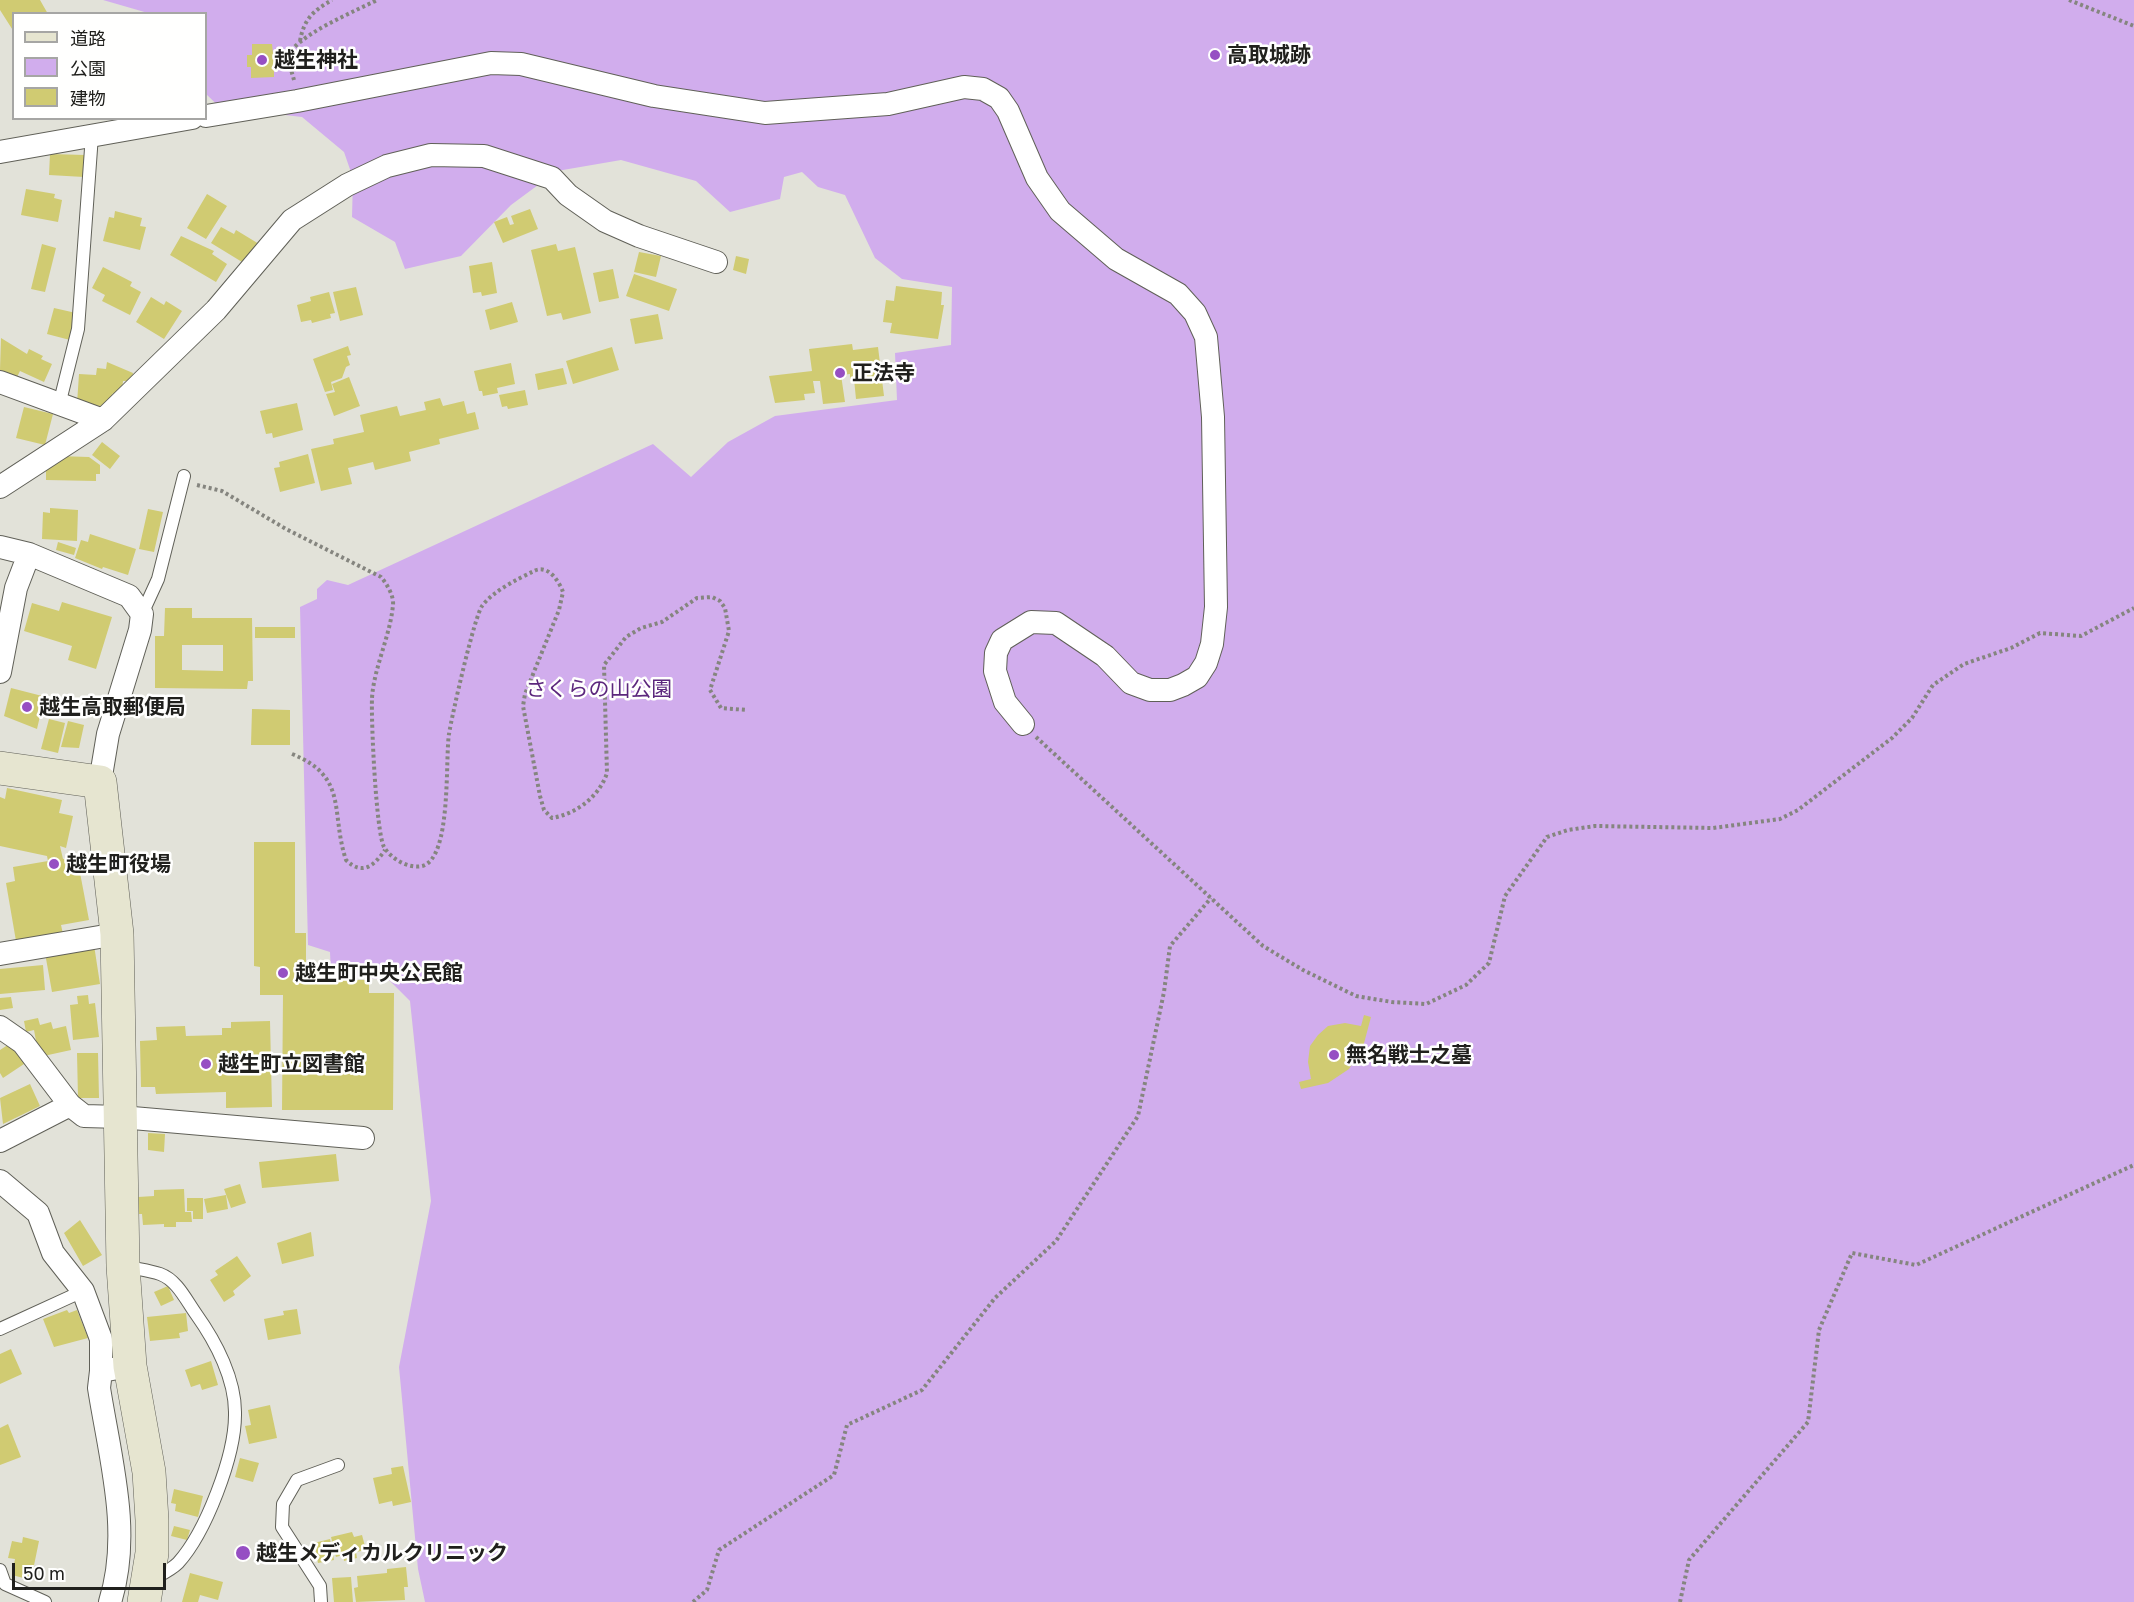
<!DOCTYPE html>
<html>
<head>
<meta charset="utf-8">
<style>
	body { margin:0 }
	#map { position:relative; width:2134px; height:1602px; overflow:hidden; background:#e2e2d9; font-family:"Golos Text","Noto Sans JP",sans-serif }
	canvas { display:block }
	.legend { position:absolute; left:12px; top:12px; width:195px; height:108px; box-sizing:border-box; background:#fffffe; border:2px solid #a6a6a4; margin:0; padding:8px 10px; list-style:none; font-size:18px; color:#20201d }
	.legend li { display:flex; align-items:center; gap:12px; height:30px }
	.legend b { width:30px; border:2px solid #a6a6a4 }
	.scale { position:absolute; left:12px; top:1563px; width:154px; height:27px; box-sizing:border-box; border:3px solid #20201d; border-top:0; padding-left:8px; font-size:18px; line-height:21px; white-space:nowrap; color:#20201d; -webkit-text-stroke:4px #fffffe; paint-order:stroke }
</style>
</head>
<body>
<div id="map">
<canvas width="2134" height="1602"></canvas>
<ul class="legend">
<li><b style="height:8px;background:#e6e5d0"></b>道路</li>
<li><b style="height:16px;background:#d1aded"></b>公園</li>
<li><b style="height:16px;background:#d0cb72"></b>建物</li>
</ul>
<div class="scale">50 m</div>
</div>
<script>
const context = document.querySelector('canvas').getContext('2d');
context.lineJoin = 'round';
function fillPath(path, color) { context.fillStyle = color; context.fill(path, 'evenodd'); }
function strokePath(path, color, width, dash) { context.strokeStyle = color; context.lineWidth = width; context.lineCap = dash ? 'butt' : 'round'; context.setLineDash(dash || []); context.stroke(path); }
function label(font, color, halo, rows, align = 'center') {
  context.font = font + ' "Golos Text","Noto Sans JP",sans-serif'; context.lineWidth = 5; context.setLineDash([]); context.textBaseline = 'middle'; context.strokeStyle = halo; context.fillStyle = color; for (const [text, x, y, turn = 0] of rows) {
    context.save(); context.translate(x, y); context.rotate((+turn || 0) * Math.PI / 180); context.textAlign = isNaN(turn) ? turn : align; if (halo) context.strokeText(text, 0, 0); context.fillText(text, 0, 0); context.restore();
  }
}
const green = new Path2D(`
	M103,0H2134V1602H425L418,1569L399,1367L431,1201L410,1001L389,980L331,975L330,952L308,945L300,607L317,599V589L327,580L348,585L653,444L691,477L728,442L775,416L897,400L895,353L951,345L952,287L902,279L875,258L845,195L818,187L802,172L784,177L780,199L730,212L696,181L621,160L557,171L511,205L461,256L405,269L395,242L352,217L353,178L344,152L302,117L268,113L232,119L206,94V14L148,13Z`);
const building = new Path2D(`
	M0,0H40L48,14H14V32L0,10Z
	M252,44H272L273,53H278V64L274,65V77L251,78V67H247V55H252Z
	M50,154L85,155L84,177L49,175Z
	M26,189L55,194L54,198L62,200L58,222L21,215Z
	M207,194L227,206L206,239L187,228Z
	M530,209L538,229L503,243L494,222L507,217L510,225L514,224L511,216Z
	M115,211L142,218L140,226L146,227L140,250L103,241L109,217L114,218Z
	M221,227L234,234L236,230L259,244L247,265L211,243Z
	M181,236L214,251L212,254L227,264L216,282L170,255Z
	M42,244L56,248L45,292L31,289Z
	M556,244L558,251L575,247L591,313L563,320L561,313L547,316L531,250Z
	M639,252L661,256L656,277L634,272Z
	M736,256L749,259L746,274L733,270Z
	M492,262L497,293L482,296L481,292L473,293L469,266Z
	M103,267L132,282L130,286L141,292L130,315L102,301L105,295L92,288Z
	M613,269L619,298L599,302L593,273Z
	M634,274L677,289L669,311L626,296Z
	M896,286L942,292L941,305H944L938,339L890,333L892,323L883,322L886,300L894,301Z
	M356,287L363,315L340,321L333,292Z
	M329,292L335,313L330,314L331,318L312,323L311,320L301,322L297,305L311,301L310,297Z
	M151,297L164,305L166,301L182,311L164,339L136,322Z
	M512,302L518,322L490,330L485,310Z
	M54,308L76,313L70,340L47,334Z
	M658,314L663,339L635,344L630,319Z
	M1,338L27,354L29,349L43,356L41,359L52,364L44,382L20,371L17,377L0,370Z
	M852,344L853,350L878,347L884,396L856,399L854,379H850V374L841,375L845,402L823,404L820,381H813L815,393L804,394L805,400L775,403L769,376L812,371L809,349Z
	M348,346L351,355L347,356L350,365L346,367L342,378L331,382L333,390L325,392L313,359Z
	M612,347L619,370L573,384L566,361Z
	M107,362L133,373L132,381H123L122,390L112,394V399L101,406L77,404L79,374L96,375L97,368L106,369Z
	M511,363L515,384L497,388L498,393L483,396L482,391H479L474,371Z
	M563,368L567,384L538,390L535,374Z
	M349,377L360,406L334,416L326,394L335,392L332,384Z
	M525,390L528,405L508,409L507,406L502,407L499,395Z
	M440,398L443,406L464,401L467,414L475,412L479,429L439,439L440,444L409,452L411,461L375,470L373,462L348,468L352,484L321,491L311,449L334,444L333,439L364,432L360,415L397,406L400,416L426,410L424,402Z
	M297,403L303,430L273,438L272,433L266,434L260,411Z
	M24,407L53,414L45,445L16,438Z
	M102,442L120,456L110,469L92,455Z
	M308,454L315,483L280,492L274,468L280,467L279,462Z
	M57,456L89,457L100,465V474H96V481L46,480V461Z
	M50,508L78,510L77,541L42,539L43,512L50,513Z
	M148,509L163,512L154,552L139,549Z
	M90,534L136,549L128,575L103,567L102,569L75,558L81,540L88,542Z
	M58,542L76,548L74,555L56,550Z
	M62,602L112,617L96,669L68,660L72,646L24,631L32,603L59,611Z
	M165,608H192V618H252L253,681H248L247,689L155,688V636H164ZM182,645H223V671L182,670Z
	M255,627H295V638H255Z
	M11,688L50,698L45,717L40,716L37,729L4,716Z
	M252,709L290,710V745H251Z
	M49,719L65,723L58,753L41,749Z
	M68,721L84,725L79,748L61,747Z
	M7,788L62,800L59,813L73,816L66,848L60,846L63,859L77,857L89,920L61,925L63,934L16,941L6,883L15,881L13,867L48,861L47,856L0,846V797L5,799Z
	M254,842H295V933H306V980H369V993H394L393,1110H282L283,995H260V967L254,966Z
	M94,945L100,984L52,992L45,953Z
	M43,965L45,990L0,994V969Z
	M88,995L89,1004L95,1003L99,1037L73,1040L70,1005L78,1004L77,996Z
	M11,997L13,1008L0,1010V998Z
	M1364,1015L1371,1017L1363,1047L1349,1069L1328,1083L1301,1089L1299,1082L1311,1079L1308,1062L1310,1046L1318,1035L1328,1026L1345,1023L1361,1026Z
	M38,1018L40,1025L51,1022L53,1029L66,1026L71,1050L39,1057L34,1030L26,1032L24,1021Z
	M270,1021L272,1107L226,1108V1092L156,1094L155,1087H141L140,1041L157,1040L156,1027L185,1026L186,1036L222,1035V1028H231V1022Z
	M14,1041L30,1060L3,1078L0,1073V1050Z
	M77,1053H98L99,1098H78Z
	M30,1084L40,1106L3,1124L0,1098Z
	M148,1133L165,1134L164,1152L148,1150Z
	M336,1154L339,1181L262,1188L259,1162Z
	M240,1184L246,1203L231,1208L224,1189Z
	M184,1189L185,1212H191L192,1222H176V1227H164V1224L143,1225L142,1214H138V1197L154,1196V1190Z
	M226,1195L228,1209L207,1213L204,1199Z
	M187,1198H203V1219H193V1211H187Z
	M80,1220L102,1255L83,1266L64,1233Z
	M311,1232L314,1256L282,1264L277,1243Z
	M237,1256L251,1276L233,1291L235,1295L224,1302L210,1280L218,1275L215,1271Z
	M168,1286L174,1300L161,1306L154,1292Z
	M297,1309L301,1334L268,1340L264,1319L284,1315L283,1311Z
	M67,1310L69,1313L77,1310L88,1338L54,1347L43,1319Z
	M186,1313L188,1331L179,1333L180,1338L150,1341L147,1317Z
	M11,1349L22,1374L0,1384V1354Z
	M211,1361L218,1385L202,1390L200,1384L191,1387L185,1370Z
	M270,1405L277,1438L249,1444L245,1426L251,1425L248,1410Z
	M8,1424L21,1457L0,1465V1428Z
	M240,1458L259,1463L253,1482L235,1477Z
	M403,1466L411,1502L393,1506L392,1501L379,1504L373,1478L392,1474L391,1468Z
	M174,1489L203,1496L198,1517L175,1511L176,1504L171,1503Z
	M174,1526L190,1530L187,1540L171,1536Z
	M352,1532L354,1537L362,1535L366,1550L356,1552L357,1558L344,1561L343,1555L336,1557L331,1537Z
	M23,1537L39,1541L31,1580L12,1575L15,1559L8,1558L12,1541L22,1543Z
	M330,1539L334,1560L318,1563L314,1543Z
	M406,1567L408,1587H404L405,1600L356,1602L354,1588L358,1587L357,1576L387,1573V1569Z
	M190,1573L223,1582L218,1600L200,1595L198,1602H182Z
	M351,1577L353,1602H334L332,1578Z`);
const path = new Path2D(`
	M2069,0L2134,26
	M300,41C304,19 313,11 332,0
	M294,80C292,73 289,64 289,57C290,38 360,9 377,0
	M197,485L222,491L286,529L381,577C387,584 394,596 393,605C390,637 374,667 372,698C371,720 376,832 384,847C391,859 409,869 422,866C452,859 445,759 449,734C452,715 474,618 482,606C493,591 518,579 534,571C548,564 559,581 563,592L559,610L525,694L523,706L540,796L544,810L552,818C576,814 599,797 607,773L604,665L626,637L641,628L662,622L697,598L712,597L720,601L725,608L729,631L710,690L721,708L747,710
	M1036,737L1263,946L1303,970L1356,996L1392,1002L1426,1004L1466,985L1489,963L1505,896L1547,837L1568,830L1595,826L1713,828L1780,819L1798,810L1892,738L1912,718L1933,685L1964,664L2011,648L2040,633L2081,636L2134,608
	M292,754C349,777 330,812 346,860C362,876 374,866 385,850
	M693,1602L707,1590L719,1550L834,1475L847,1425L922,1390L995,1298L1056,1241L1138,1116L1164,992L1170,946L1211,898
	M1680,1602L1689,1560L1808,1422L1819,1330L1852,1253L1916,1265L2134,1165`);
const lane = new Path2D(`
	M59,405L78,329L92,135
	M142,614L158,579L184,476
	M125,1266C136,1269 149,1270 160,1274C177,1280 186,1300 196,1314C216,1342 236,1380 235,1415C235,1456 206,1532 178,1563C171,1570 160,1575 151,1580
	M0,1329L83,1291
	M0,1570L5,1584L45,1602
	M321,1602L320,1586L282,1527L283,1504L297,1480L338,1465`);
const street = new Path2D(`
	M206,116L297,101L491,63L521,64L654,96L765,113L888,104L964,87L983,89L999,98L1008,111L1037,178L1060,211L1116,259L1178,294L1195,313L1206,337L1213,417L1216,607L1212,644L1206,663L1197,677L1183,685L1170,690H1150L1131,683L1105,656L1056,623L1031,622L1002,640L996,653L995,671L1005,702L1023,724
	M0,152L192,118
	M0,382L103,420
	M0,487L103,420L216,310L292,220L347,185L387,166L431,155L484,156L552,178L568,195L605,221L639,236L716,262
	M0,547L29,554L129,596L142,614L140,630L108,734L100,782
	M0,672L16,588L29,554
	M0,954L117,934
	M0,1027L23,1043L70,1105L84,1116L121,1117L363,1138
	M0,1141L70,1105
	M0,1181L38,1213L53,1253L83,1291L101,1339V1371L130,1366
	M101,1371L99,1388C110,1458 132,1533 110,1602`);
const secondary = new Path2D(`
	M0,768L100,782L117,934L123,1266L130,1366L149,1472L152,1520V1553L144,1602`);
const markers = [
	[1215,55,6,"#964fc3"],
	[262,60,6,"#964fc3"],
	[840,373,6,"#964fc3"],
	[27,707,6,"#964fc3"],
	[54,864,6,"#964fc3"],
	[283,973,6,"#964fc3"],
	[1334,1055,6,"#964fc3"],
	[206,1064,6,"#964fc3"],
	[243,1553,8,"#964fc3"]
];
const poiNames = [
	["高取城跡",1227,55],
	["越生神社",274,60],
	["正法寺",852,373],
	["越生高取郵便局",39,707],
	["越生町役場",66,864],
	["越生町中央公民館",295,973],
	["無名戦士之墓",1346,1055],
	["越生町立図書館",218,1064],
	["越生メディカルクリニック",256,1553]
];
const parkNames = [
	["さくらの山公園",599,689]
];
fillPath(green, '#d1aded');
fillPath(building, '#d0cb72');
strokePath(lane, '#606058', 14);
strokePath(street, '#606058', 24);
strokePath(secondary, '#606058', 34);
strokePath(path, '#85857f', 4, [3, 3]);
strokePath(lane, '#fff', 12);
strokePath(street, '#fff', 22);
strokePath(secondary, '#e6e5d0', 33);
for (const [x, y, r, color] of markers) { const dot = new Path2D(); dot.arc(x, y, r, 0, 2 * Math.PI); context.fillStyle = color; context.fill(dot); strokePath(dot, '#fffffe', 2); }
label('bold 21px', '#20201d', '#fffffe', poiNames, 'left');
label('21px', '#5c277d', '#fffffe', parkNames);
</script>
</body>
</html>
